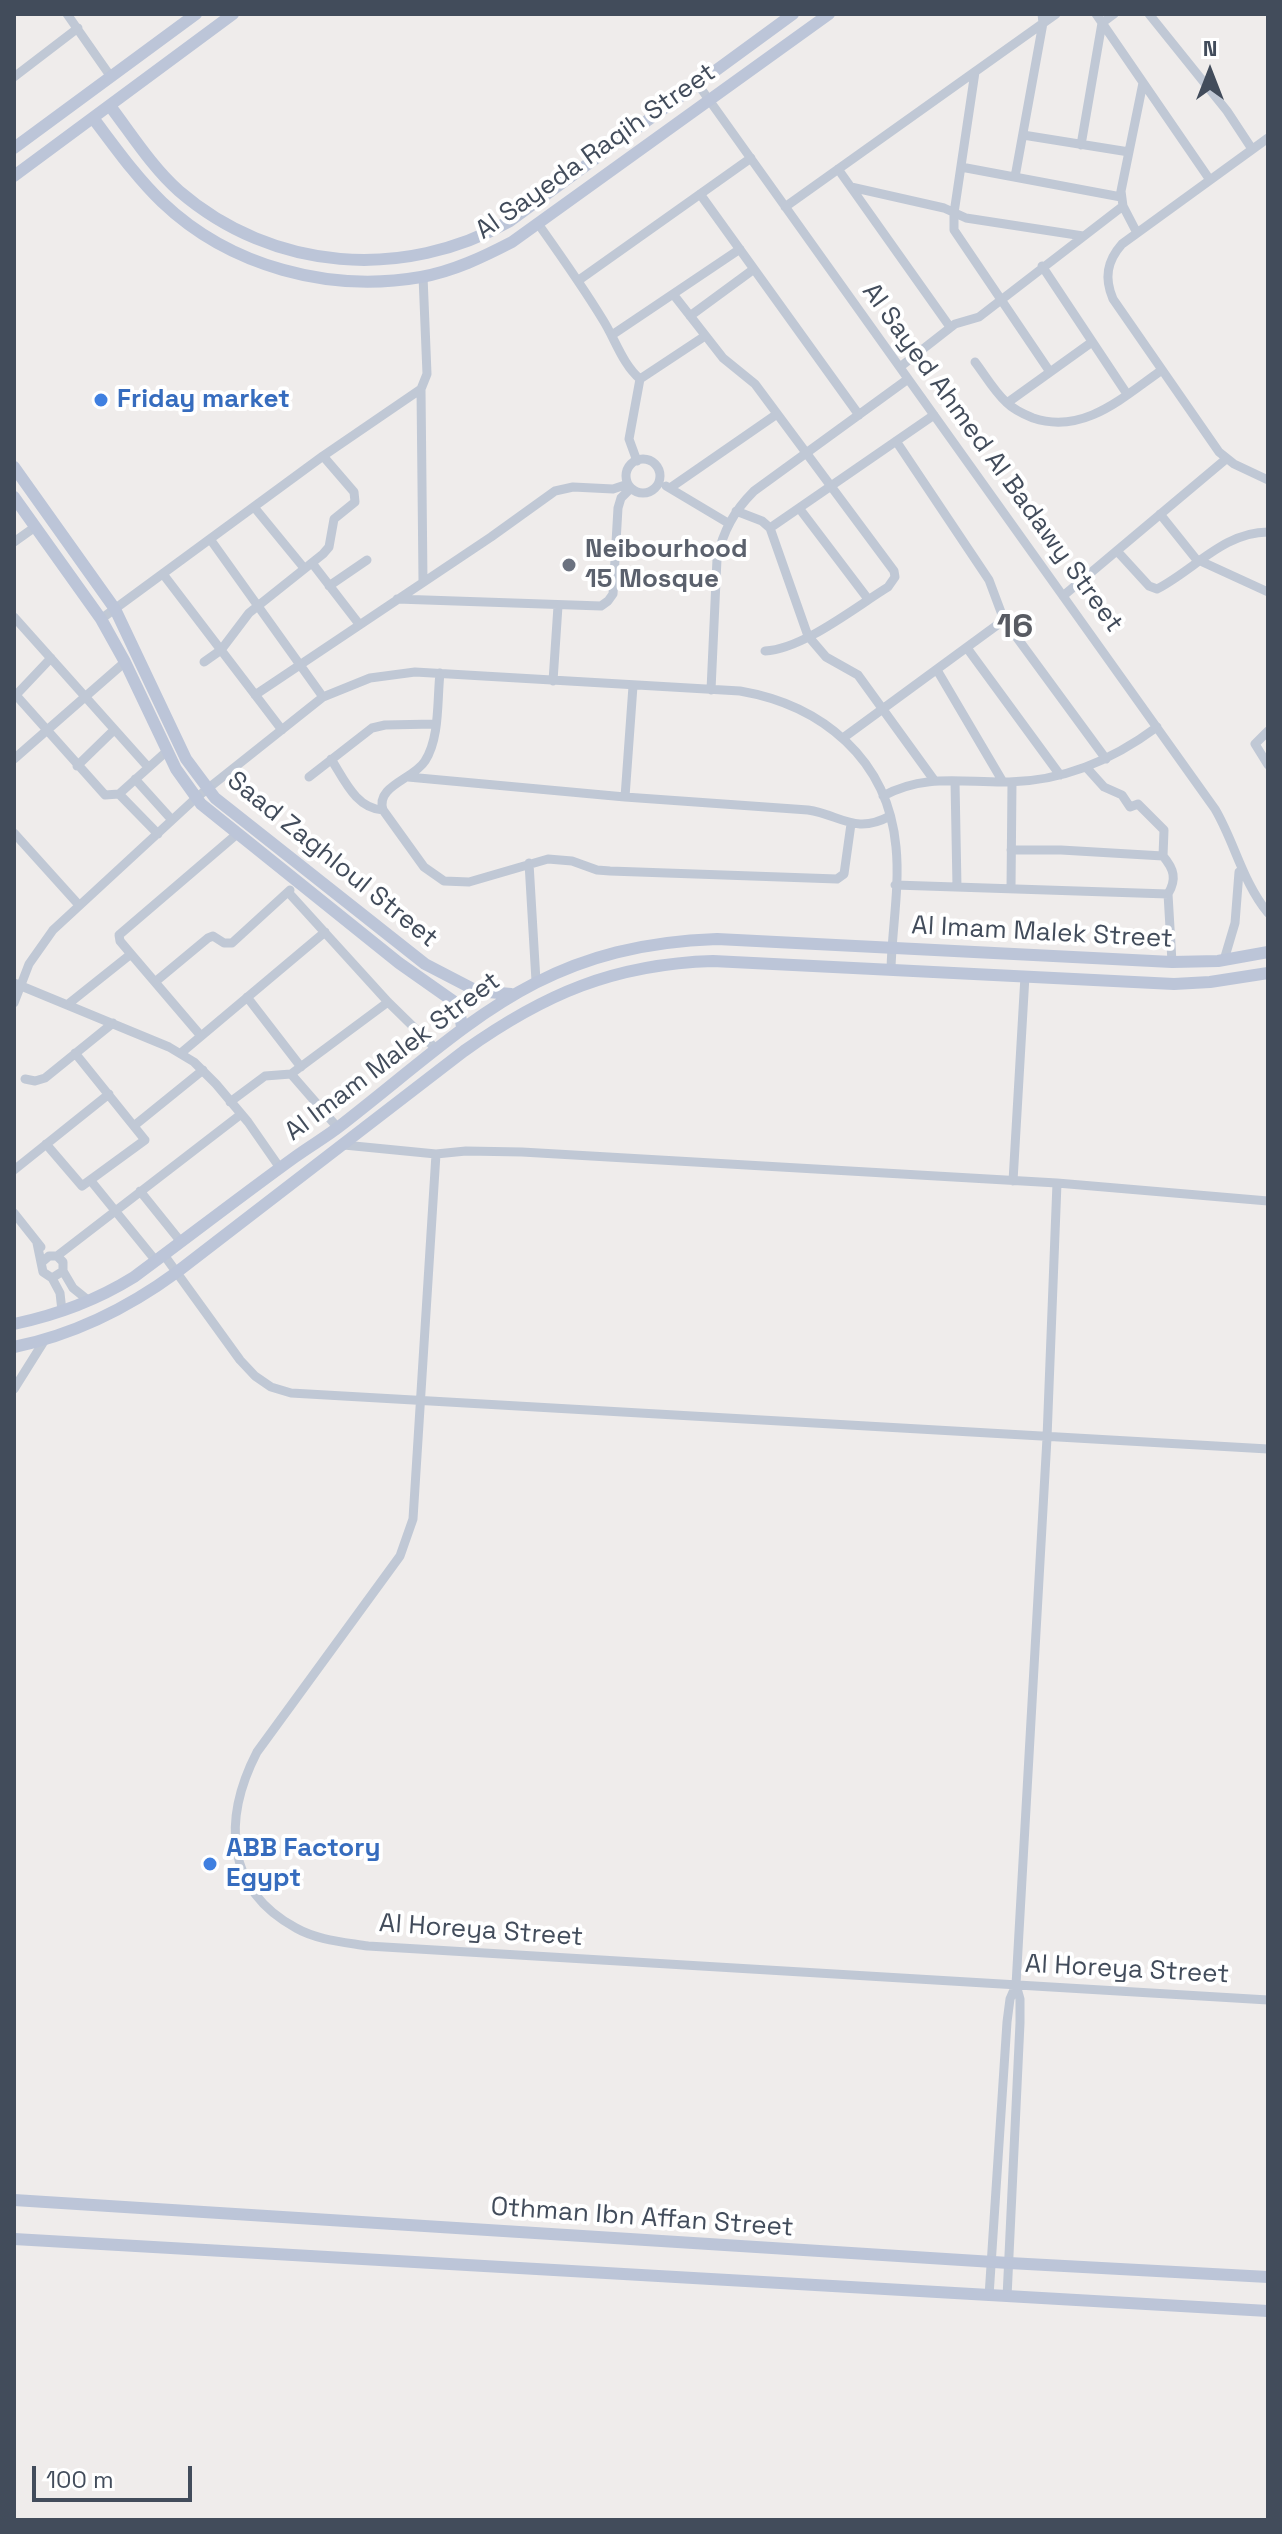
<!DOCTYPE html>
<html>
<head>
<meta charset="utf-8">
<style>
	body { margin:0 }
	#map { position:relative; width:1282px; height:2534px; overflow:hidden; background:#efeceb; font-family:"Space Grotesk",sans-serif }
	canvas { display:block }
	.frame { position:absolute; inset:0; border:16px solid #424c5b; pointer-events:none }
	.north { position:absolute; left:1170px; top:32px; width:80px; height:80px; -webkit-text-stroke:6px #fff; paint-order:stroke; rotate:0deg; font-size:22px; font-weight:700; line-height:32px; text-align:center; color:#424c5b }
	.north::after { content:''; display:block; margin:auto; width:28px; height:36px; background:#424c5b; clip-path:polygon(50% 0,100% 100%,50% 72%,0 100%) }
	.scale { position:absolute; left:32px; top:2466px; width:160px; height:36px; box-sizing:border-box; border:4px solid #424c5b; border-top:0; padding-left:10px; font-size:24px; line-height:28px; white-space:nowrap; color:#424c5b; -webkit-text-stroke:6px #fff; paint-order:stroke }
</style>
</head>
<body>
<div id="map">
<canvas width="1282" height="2534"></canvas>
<div class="frame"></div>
<div class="north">N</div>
<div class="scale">100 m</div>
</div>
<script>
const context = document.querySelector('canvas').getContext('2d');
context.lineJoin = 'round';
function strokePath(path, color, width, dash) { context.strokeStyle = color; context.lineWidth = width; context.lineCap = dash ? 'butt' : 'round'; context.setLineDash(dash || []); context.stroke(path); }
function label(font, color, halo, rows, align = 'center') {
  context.font = font + ' "Space Grotesk",sans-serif'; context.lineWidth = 8; context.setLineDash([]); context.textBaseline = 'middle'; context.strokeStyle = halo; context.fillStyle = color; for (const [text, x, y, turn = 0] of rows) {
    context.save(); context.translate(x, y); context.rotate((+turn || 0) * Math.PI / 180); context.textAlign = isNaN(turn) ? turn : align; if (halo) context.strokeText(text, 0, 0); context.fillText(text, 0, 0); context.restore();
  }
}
const street = new Path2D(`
	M67,14L111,77
	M1096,14L1210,180
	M1149,14L1227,111L1252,149
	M975,72L954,213V230L1050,372
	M14,77L78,28
	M697,83L1215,809C1235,843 1242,881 1268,913
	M1023,135L1129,152
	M1268,138L1122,244C1107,261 1104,278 1113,299L1219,452L1234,464L1268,480
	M1081,145L1102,23L1114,14
	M961,167L1121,197
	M838,169L950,327
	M1015,177L1043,23L1042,14
	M851,187L944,208L966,218L1083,236
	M700,194L859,415
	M785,207L1056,14
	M539,225C561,256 583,287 603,320C615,339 623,365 640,379L629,439L637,461
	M1137,233L1123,206L1121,191L1143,83
	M1042,266L1127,394
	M579,280L751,158
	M673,294L723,358L755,384L894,571L895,577L888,587C854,608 803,649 765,651
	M690,316L754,269
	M612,335L740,249
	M975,362C985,375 994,391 1006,402C1013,409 1023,414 1033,418C1084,435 1123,397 1162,370
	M900,367L955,324L979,317L1123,206
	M640,379L705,336
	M421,389L423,581
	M1007,403L1092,342
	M896,441L989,580L1004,620L1106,759
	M626 476a17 17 0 1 1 34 0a17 17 0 1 1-34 0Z
	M666,486L728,523
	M670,488L777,414
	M254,507L304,568
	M799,508L868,599
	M736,511L762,521L770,528L808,636L826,657L858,675L934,780
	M1160,514L1196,559L1268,592
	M770,528L934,415
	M210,539L323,697
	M14,542L35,527
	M1117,551L1149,586L1157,589C1194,570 1224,532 1268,532
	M312,563L359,624
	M163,574L282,730
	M329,586L367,560
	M1063,596L1226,459
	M397,599L601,606L608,601L613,594L618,508L621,498L631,488
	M14,617L148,767
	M101,619L323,456L421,389L427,374L423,276
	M967,648L1060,775
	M204,662L221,650L249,613L323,554L329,547L334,519L355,502L354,492L323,456
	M937,670L1003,782
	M440,673C437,700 440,738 425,761C414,779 375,786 383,810L424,867L444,881L469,882L548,859L572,861L597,870L610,871L837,879L844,874L851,824
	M553,681L558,606
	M711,690L717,559C723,531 734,511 754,491L908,379
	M14,693L105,795L119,794L158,834
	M16,695L51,658
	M255,695L491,537L555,491L573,487L613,489L628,484
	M1268,731L1255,744L1268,765
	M843,738L1004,620
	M14,759L125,662
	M331,759C344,779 356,809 383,810
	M77,766L114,730
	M1086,767L1104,787L1122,795L1130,807L1138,804L1164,830L1163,856C1174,869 1177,879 1168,894L1172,962
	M309,777L372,728L385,725L435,724
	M408,777L625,797L808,810C841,815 855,835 890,816
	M135,779L172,820
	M955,781L957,887
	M119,794L167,751
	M883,796C926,773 963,783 1009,782C1063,781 1114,759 1157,727
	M625,797L633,686
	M14,833L78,904
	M1011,850H1061L1163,856
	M529,863L536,981
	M895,885L1168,894
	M1011,889L1012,782
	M288,892L388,1002L435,1048
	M1224,960L1235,923L1239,872
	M155,982L208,938L213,936L224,943H232L290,890
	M14,983L169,1047L194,1062L216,1084L248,1122L280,1168
	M247,997L301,1067
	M14,1003L29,964L53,930L196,798L323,697L370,678L415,672L740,691C822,705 888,759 896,847C900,886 892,929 891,969
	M67,1005L131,954
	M201,1036L131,954L120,941L119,935L237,834
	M181,1053L325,932
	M291,1074L338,1128
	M25,1079L35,1081L45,1078L113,1023
	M230,1102L265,1076L291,1074L388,1002
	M135,1125L203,1070
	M46,1144L82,1186L145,1140L75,1053
	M344,1145L436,1154
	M14,1170L109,1094
	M91,1181L156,1261
	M1013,1181L1025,976
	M1057,1183L522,1152L466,1151L436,1154L413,1519L400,1556L257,1752C223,1818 224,1889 296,1928C317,1940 344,1942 368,1946L1268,2000
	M140,1191L181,1242
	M14,1213L41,1247
	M37,1243L43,1272L52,1278L63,1271V1262L57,1256H49L42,1262
	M164,1255L240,1360L255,1376L271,1387L291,1393L1268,1449
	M57,1256L240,1115
	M63,1271L73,1288L89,1301
	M52,1278L60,1293L62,1311
	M14,1389L46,1338
	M989,2296L1007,2022L1010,1999L1016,1985
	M1007,2297L1020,2023V1999L1016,1985L1047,1438L1057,1183L1268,1201`);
const secondary = new Path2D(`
	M110,106C132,135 152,167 179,191C273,272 404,281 510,221L793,14
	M93,118C115,147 136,177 162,202C230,267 330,293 421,277C454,271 483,257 512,242L829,14
	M14,148L196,14
	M14,176L233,14
	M14,467L115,609L186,759L215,798L425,964L477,991L511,994
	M14,497L101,619L125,662L176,769L201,804L399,963L453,1001L459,1009L462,1027
	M14,1324C57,1315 97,1300 134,1277C188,1237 241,1196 295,1157C310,1146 326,1137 340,1126C470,1025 539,945 717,939L1172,962L1218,961L1268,952
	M14,1347C73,1335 128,1308 177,1272L464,1051C544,994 614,964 713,961L1174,984L1210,982L1268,973
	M14,2200L1009,2263L1268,2277
	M14,2239L1268,2311`);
const markers = [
	[101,400,8,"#3f7fe0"],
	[569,565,8,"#6b7280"],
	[210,1864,8,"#3f7fe0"]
];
const streetNames = [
	["Al Sayeda Raqih Street",596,152,-35],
	["Al Sayed Ahmed Al Badawy Street",992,458,54],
	["Saad Zaghloul Street",332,860,39],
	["Al Imam Malek Street",1042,933,3],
	["Al Imam Malek Street",393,1057,-37],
	["Al Horeya Street",481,1931,4],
	["Al Horeya Street",1127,1970,3],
	["Othman Ibn Affan Street",642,2218,4]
];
const shopNames = [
	["Friday market",117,400],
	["ABB Factory",226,1849],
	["Egypt",226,1879]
];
const worshipNames = [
	["Neibourhood",585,550],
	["15 Mosque",585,580]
];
const districtNames = [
	["16",1015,628]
];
strokePath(street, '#c0c8d5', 9);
strokePath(secondary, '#bcc5d8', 12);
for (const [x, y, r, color] of markers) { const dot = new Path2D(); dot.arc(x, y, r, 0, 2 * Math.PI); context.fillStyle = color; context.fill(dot); strokePath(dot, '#fff', 3); }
label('26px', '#424c5b', '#fff', streetNames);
label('bold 26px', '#366cbe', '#fff', shopNames, 'left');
label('bold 26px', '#5b616d', '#fff', worshipNames, 'left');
label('bold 34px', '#585b62', '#fff', districtNames);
</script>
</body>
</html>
